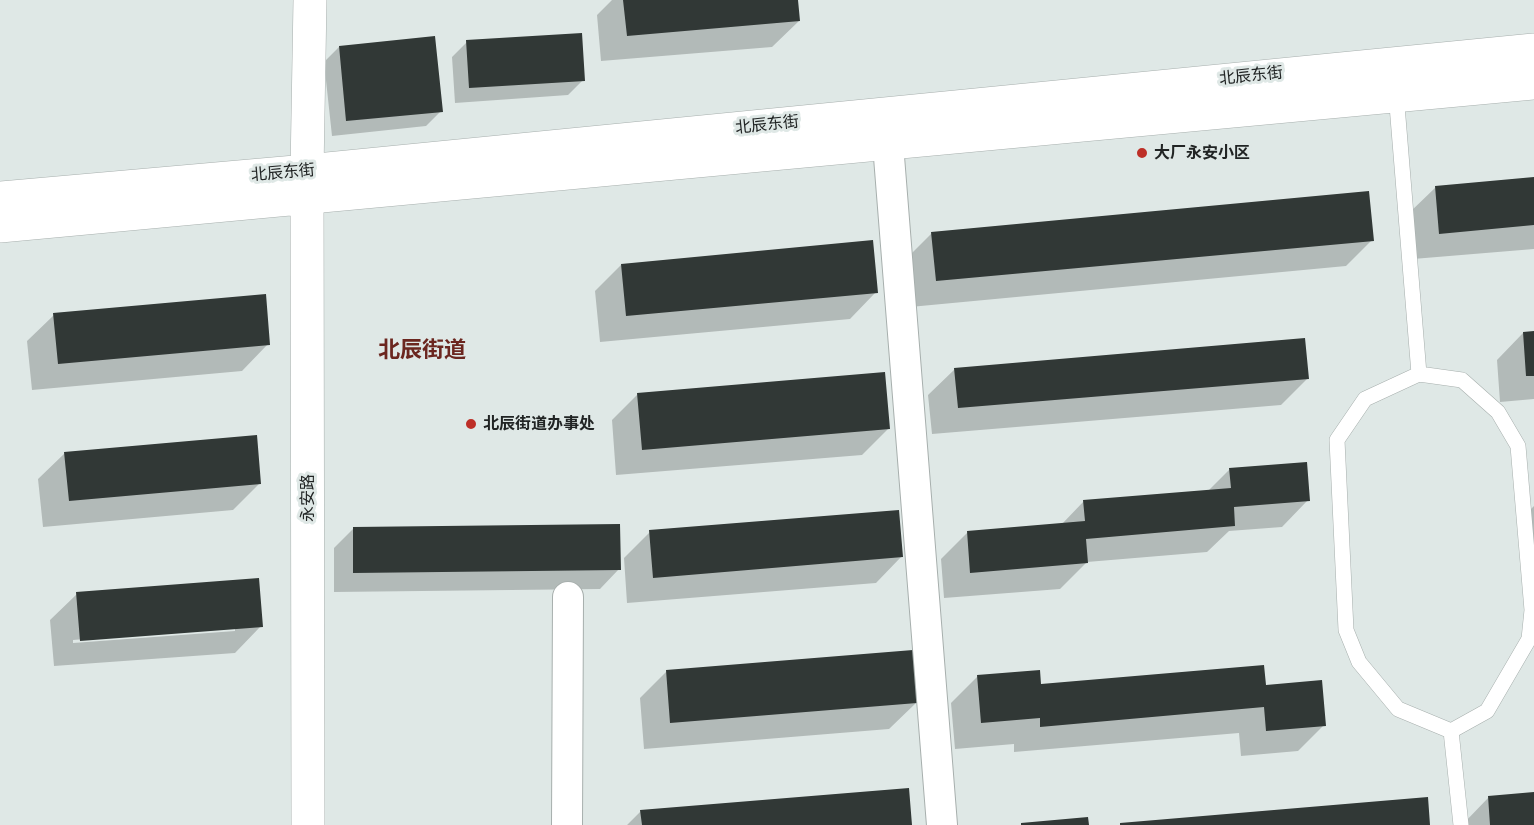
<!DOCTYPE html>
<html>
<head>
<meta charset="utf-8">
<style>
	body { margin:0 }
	canvas { display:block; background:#dfe8e6 }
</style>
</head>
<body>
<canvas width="1534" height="825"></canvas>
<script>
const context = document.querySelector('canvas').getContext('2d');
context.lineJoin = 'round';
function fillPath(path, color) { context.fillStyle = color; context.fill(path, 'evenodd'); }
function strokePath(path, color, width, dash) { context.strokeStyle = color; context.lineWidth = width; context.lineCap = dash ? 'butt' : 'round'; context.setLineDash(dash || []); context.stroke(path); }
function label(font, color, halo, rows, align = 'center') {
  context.font = font + ' "PT Sans Narrow","Noto Sans SC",sans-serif'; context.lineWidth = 6; context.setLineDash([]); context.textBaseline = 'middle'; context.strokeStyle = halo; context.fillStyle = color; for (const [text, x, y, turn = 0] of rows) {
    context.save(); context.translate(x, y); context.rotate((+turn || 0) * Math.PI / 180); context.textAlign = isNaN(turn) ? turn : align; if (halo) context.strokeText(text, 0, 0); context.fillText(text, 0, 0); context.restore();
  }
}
const shadow = new Path2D(`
	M612,0H797L799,21L772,47L601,61L597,15Z
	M467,42L583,80L568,95L455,103L452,57Z
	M339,47L441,111L426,126L332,136L324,62Z
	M1534,178V249L1413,259L1409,213L1436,187Z
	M932,233L1372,240L1346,266L910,307L906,259Z
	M621,265L876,292L850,319L600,342L595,291Z
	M54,315L268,344L242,371L32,390L27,341Z
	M1523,333H1534V399L1500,402L1497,360Z
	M955,369L1307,379L1281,405L932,434L928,395Z
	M638,394L889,428L862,455L616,475L612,420Z
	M65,453L260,483L233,510L43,527L38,479Z
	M1230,469L1308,500L1282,527L1229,531L1207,552L1087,562L1060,589L944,598L941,559L968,532L1061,525L1084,501L1208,491Z
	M1534,506V555L1530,510Z
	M353,529L619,569L600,589L334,592V548Z
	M650,532L902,556L876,583L627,603L624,558Z
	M77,594L261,626L235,653L54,666L50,620ZM235,627V631L73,643V640Z
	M667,671L916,703L889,729L644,749L640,698Z
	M978,676L1040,685L1264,687L1324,725L1298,751L1241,756L1239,733L1014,752V744L955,749L951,703Z
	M1534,794V825H1462L1489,797Z
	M641,811L910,825H627Z`);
const building = new Path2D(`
	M623,0H798L800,21L627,36Z
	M582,33L585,81L469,88L466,40Z
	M435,36L443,112L346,121L339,46Z
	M1534,177V225L1439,234L1435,186Z
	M1369,191L1374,241L936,281L931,232Z
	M873,240L878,293L626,316L621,264Z
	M266,294L270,345L58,364L53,313Z
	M1534,331V376H1526L1523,332Z
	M1305,338L1309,379L958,408L954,368Z
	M885,372L890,429L642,450L637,393Z
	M257,435L261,484L69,501L64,452Z
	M1307,462L1310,501L1234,507L1235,526L1086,539L1088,563L970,573L967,531L1085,521L1083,500L1231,488L1229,468Z
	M899,510L903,557L653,578L649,530Z
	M620,524L621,570L353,573V527Z
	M259,578L263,627L80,641L76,592Z
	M913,650L917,703L670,723L666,670Z
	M1264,665L1266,685L1322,680L1326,726L1266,731L1264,707L1040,727V718L981,723L977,675L1040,670L1041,684Z
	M909,788L912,825H642L640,810Z
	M1534,792V825H1490L1488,796Z
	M1428,797L1430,825H1120V823Z
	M1088,817L1089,825H1021V823Z`);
const lane = new Path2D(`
	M1396,93L1419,374
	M1419,374L1462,380L1498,412L1518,446L1532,610L1529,639L1487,711L1451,731L1398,709L1359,662L1346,630L1337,440L1365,399Z
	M1451,731L1461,825`);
const street = new Path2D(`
	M886,119L942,825
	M567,825L568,597`);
const secondary = new Path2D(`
	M0,198L307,171L1534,50
	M0,226L1534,83
	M308,825L307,171L310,0`);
const markers = [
	[1142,153,6,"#bd2f27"],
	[471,424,6,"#bd2f27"]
];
const streetNames = [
	["北辰东街",1251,76,-6],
	["北辰东街",767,125,-6],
	["北辰东街",283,173,-5],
	["永安路",308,498,-90]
];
const poiNames = [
	["大厂永安小区",1154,153],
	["北辰街道办事处",483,424]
];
const districtNames = [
	["北辰街道",422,351]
];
fillPath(shadow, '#0003');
fillPath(building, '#313836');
strokePath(lane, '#a7afad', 16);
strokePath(street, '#a7afad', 32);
strokePath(secondary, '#a7afad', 34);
strokePath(lane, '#fff', 15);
strokePath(street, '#fff', 30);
strokePath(secondary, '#fff', 33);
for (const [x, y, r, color] of markers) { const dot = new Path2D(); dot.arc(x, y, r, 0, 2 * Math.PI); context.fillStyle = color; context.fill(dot); strokePath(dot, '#dfe8e6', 2); }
label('16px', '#212424', '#dfe8e6', streetNames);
label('bold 16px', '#212424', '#dfe8e6', poiNames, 'left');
label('bold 22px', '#6b261f', '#dfe8e6', districtNames);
</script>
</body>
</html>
